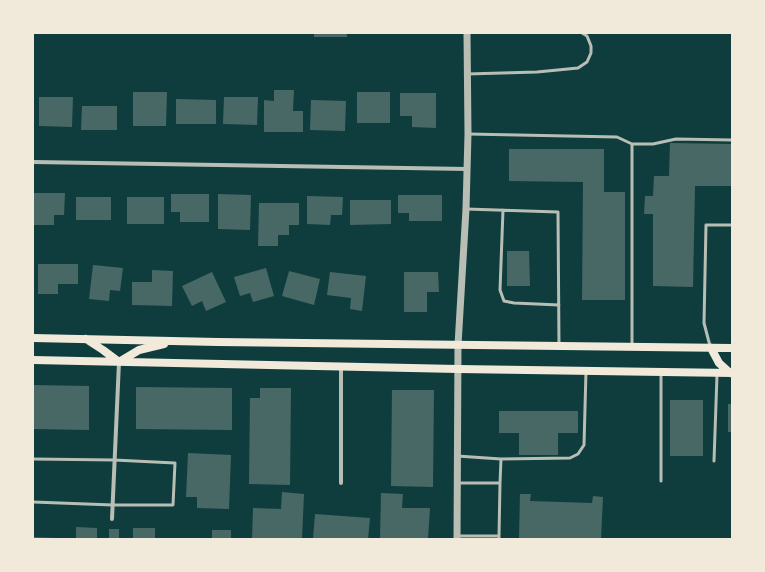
<!DOCTYPE html>
<html>
<head>
<meta charset="utf-8">
<style>
	body { margin:0 }
	#map { position:relative; width:765px; height:572px; overflow:hidden; background:#0f3d3e; font-family:"Roboto Condensed",sans-serif }
	canvas { display:block }
	.frame { position:absolute; inset:0; border:34px solid #f1e9da; pointer-events:none }
</style>
</head>
<body>
<div id="map">
<canvas width="765" height="572"></canvas>
<div class="frame"></div>
</div>
<script>
const context = document.querySelector('canvas').getContext('2d');
context.lineJoin = 'round';
function fillPath(path, color) { context.fillStyle = color; context.fill(path, 'evenodd'); }
function strokePath(path, color, width, dash) { context.strokeStyle = color; context.lineWidth = width; context.lineCap = dash ? 'butt' : 'round'; context.setLineDash(dash || []); context.stroke(path); }
const building = new Path2D(`
	M314,33H347V37H314Z
	M274,90H294L293,111H303V132H264V100L274,101Z
	M133,92H167L166,126H133Z
	M357,92H390V123H357Z
	M400,93H436V128L412,127V116H400Z
	M39,97H73L72,127L39,126Z
	M224,97H258L257,125L223,124Z
	M176,99L216,100V124H176Z
	M311,100L346,101L345,131L310,130Z
	M82,106H117V130H81Z
	M670,143L732,144V186H695L693,287L653,286V214H644L645,196H653L654,176H669Z
	M509,149H604V192H625V300H582L583,182L509,181Z
	M33,193H65L64,215H54V225H34Z
	M171,194H209V222H180V212H171Z
	M218,194L251,195L250,230L218,229Z
	M398,195H442V221H409V213H398Z
	M307,196L343,197L342,215H331L330,225L307,224Z
	M76,197H111V220H76Z
	M127,197H164V224H127Z
	M350,200H391V224L350,225Z
	M259,203H299V225H289V235H278V246H258Z
	M507,251H529L530,286H507Z
	M38,264H78V284H58V294H38Z
	M93,265L123,268L120,291L110,290L109,301L89,299Z
	M266,268L274,296L253,302L250,293L240,296L234,277Z
	M152,270L173,271L172,306L132,305V282H152Z
	M289,271L320,279L314,305L282,296Z
	M212,272L226,302L206,311L202,301L192,306L182,286Z
	M330,272L366,276L362,311L350,309L351,298L327,295Z
	M404,272H438L439,292H427V312H404Z
	M33,385L89,386V430L33,429Z
	M136,387L232,388V430L136,429Z
	M260,388H291L290,485L249,484L250,398H260Z
	M392,390H434L433,487L391,486Z
	M670,400H703V456H670Z
	M728,404H732V432H728Z
	M499,411H578V433H558V455H519V433H499Z
	M188,453L231,455L229,509L197,508V497H186Z
	M282,492L304,494L302,539H252L253,508L281,509Z
	M381,493L403,494L402,508H430L428,539H380Z
	M520,494H531L530,501L592,503L593,496L603,497L601,539H519Z
	M315,514L370,518L368,539H313Z
	M76,527L97,528V539H76Z
	M133,528H155V539H133Z
	M109,529H119V539H109Z
	M212,530H231V539H212Z
	M33,537L57,538V539H33Z`);
const service = new Path2D(`
	M467,74L537,72L578,68L587,62L591,53V46L587,36L582,33
	M468,134L617,137L632,144V347
	M632,144H653L676,139L732,140
	M466,209L558,212L559,346
	M503,210L500,290L504,301L514,303L559,305
	M710,346L704,323L706,225H732
	M661,374V481
	M33,459L114,460L175,463L173,505H113L33,502
	M501,459L570,458L578,454L584,445L586,371
	M714,461L717,375
	M457,483H500L501,459L457,456
	M457,536H499V539
	M499,536L500,483`);
const minor = new Path2D(`
	M33,162L467,169
	M341,367V483
	M112,519L119,362`);
const tertiary = new Path2D(`
	M457,539L458,345L466,209L468,134L467,33`);
const secondary = new Path2D(`
	M33,338L218,342L732,348
	M86,339L103,350L119,362L139,350L164,344
	M711,348L719,363L730,373
	M33,360L458,369L732,373`);
fillPath(building, '#486865');
strokePath(service, '#b8beb3', 3);
strokePath(minor, '#b8beb3', 4);
strokePath(tertiary, '#b8beb3', 7);
strokePath(secondary, '#f1e9da', 8);
</script>
</body>
</html>
